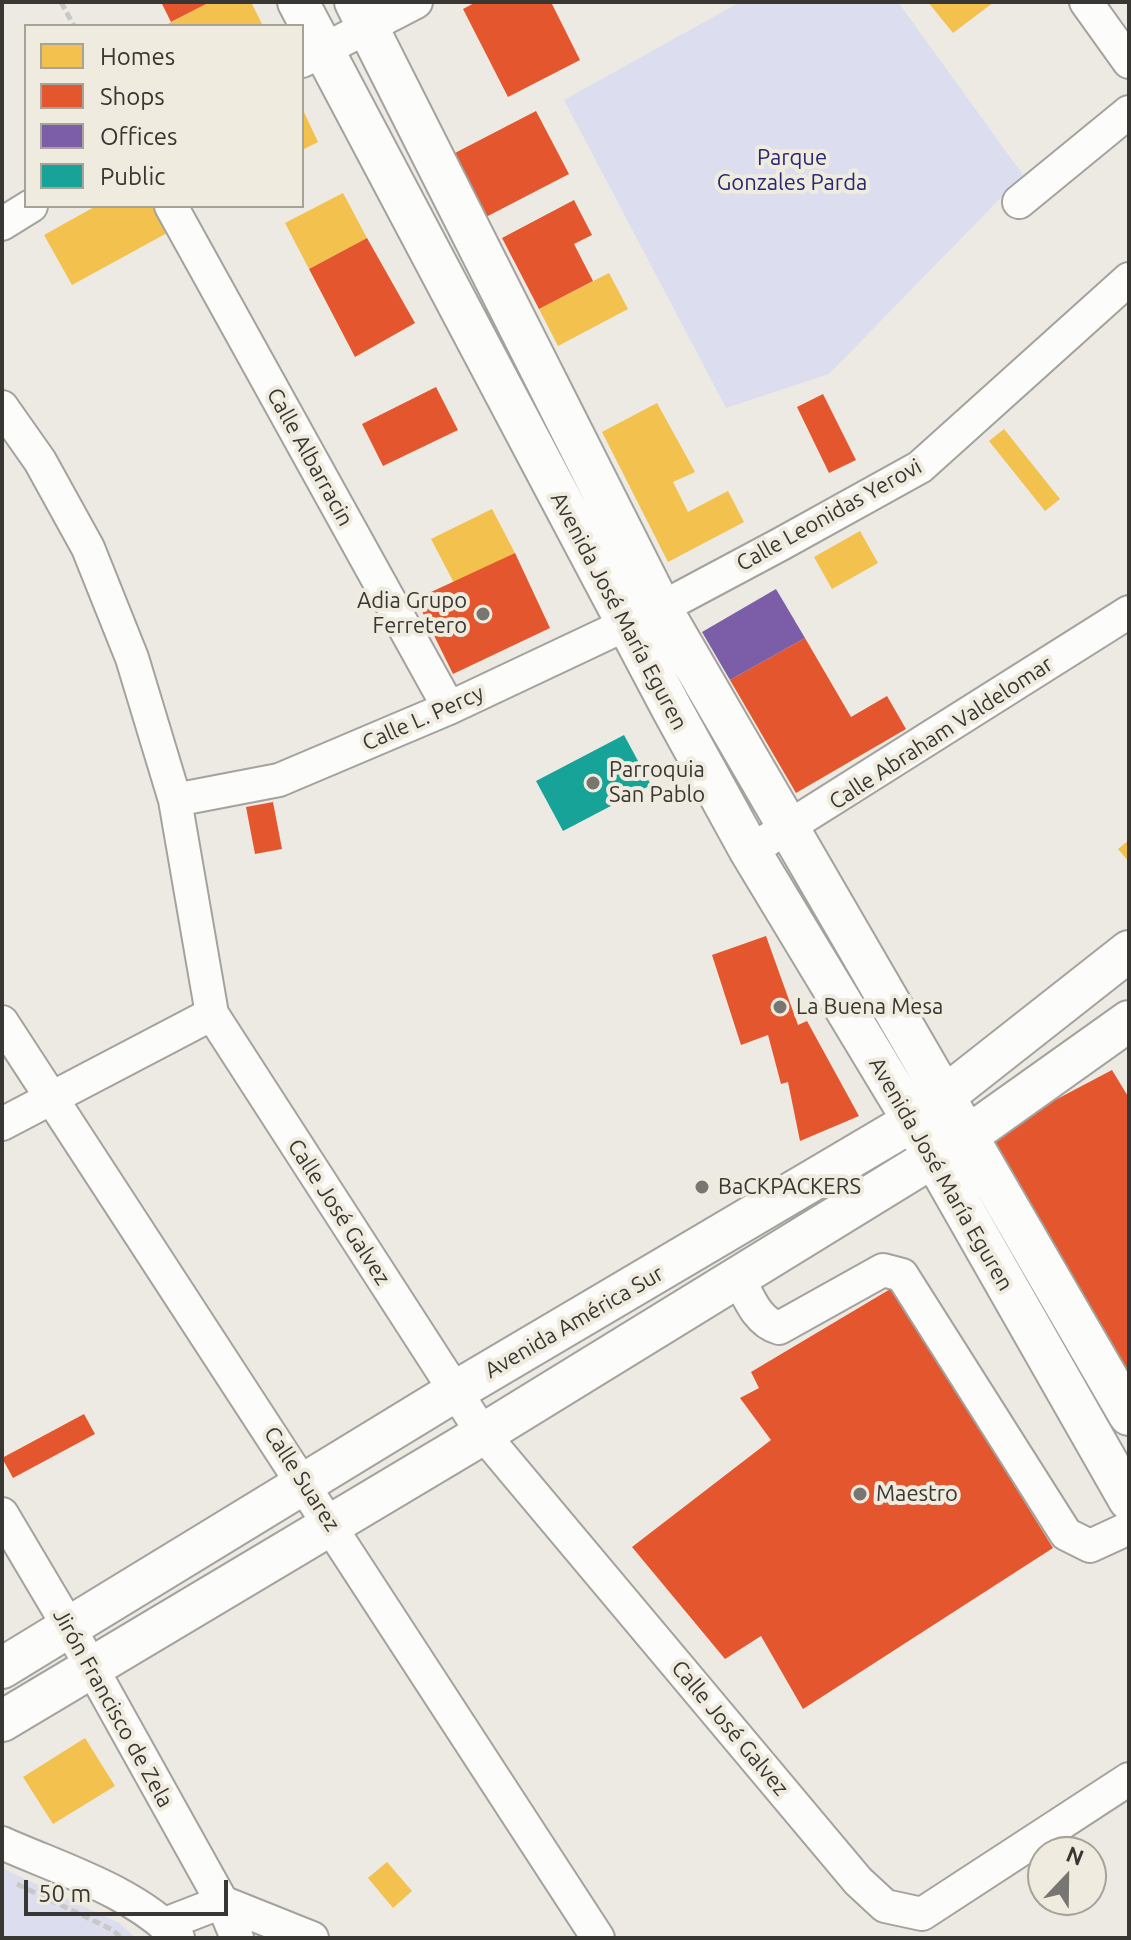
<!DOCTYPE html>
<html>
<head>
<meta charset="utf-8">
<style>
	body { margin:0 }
	#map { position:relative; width:1131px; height:1940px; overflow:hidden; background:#eceae3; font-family:Ubuntu,sans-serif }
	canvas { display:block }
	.frame { position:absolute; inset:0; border:4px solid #393733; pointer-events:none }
	.legend { position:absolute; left:24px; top:24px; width:280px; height:184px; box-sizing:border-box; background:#f0ebdf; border:2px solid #a7a39a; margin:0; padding:10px 14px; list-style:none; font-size:24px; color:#393733 }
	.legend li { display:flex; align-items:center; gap:16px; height:40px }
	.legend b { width:40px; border:2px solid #a7a39a }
	.north { position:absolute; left:1027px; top:1836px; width:80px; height:80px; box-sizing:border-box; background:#f0ebdf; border:2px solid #a7a39a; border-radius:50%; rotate:22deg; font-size:22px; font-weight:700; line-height:32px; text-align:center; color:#393733 }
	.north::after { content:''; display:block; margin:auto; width:28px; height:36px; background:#787671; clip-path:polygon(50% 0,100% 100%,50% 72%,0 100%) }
	.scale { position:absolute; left:24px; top:1880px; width:204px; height:36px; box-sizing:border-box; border:4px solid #393733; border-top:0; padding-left:10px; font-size:24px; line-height:28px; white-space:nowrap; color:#393733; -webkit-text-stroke:6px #f0ebdf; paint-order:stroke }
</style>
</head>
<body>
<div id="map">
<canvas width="1131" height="1940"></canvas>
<div class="frame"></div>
<ul class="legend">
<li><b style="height:22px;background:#f2c14e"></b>Homes</li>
<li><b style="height:22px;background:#e4572e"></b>Shops</li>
<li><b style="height:22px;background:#7b5ea7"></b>Offices</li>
<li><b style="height:22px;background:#17a398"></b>Public</li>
</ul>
<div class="north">N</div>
<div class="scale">50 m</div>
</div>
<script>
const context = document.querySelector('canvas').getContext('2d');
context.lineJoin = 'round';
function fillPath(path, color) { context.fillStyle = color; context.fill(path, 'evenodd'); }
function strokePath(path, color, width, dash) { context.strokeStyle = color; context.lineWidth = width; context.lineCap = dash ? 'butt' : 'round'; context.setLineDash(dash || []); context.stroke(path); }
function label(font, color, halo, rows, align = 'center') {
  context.font = font + ' Ubuntu,sans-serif'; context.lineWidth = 8; context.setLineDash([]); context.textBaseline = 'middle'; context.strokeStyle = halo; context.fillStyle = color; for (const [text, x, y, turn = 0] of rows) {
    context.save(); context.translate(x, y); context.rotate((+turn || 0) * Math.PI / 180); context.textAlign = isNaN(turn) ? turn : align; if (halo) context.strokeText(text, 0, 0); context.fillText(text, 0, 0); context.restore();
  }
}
const green = new Path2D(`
	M740,2H898L1023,175L829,374L726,408L564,100Z
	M2,1868L119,1923L136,1938H2Z`);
const homes = new Path2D(`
	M210,2H251L263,26H164Z
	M928,2H994L953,33Z
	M302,108L318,142L302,150Z
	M343,193L367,238L309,269L285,223Z
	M96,206H152L167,233L72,285L44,235Z
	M609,273L628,309L558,346L539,309Z
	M657,403L695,472L673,482L688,512L728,491L744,522L668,562L602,432Z
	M1004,429L1060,499L1045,511L989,441Z
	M492,509L515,553L454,583L431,539Z
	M860,531L878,563L832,589L814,557Z
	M1129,840V862L1118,849Z
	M85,1738L115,1786L53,1824L23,1777Z
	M387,1862L412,1891L393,1908L368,1878Z`);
const shops = new Path2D(`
	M161,2H210L171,22Z
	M476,2H551L580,60L508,97L463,9Z
	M536,111L569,174L486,217L453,154Z
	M574,200L592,235L574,244L593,281L539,309L502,238Z
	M367,238L415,323L355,357L309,269Z
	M436,387L458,430L383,466L362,424Z
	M823,394L856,460L829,473L797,407Z
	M515,553L550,628L453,674L416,599Z
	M805,638L851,717L887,696L906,729L796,793L730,680Z
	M273,802L282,849L255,854L246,807Z
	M766,936L798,1025L807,1021L859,1116L800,1141L788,1082L781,1084L768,1035L741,1045L712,955Z
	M1112,1070L1129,1098V1384L985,1137Z
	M892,1288L1053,1548L803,1709L761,1636L725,1659L632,1547L771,1440L740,1398L759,1388L751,1372Z
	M84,1414L95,1434L13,1478L2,1458Z`);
const offices = new Path2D(`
	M776,589L805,638L730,680L702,632Z`);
const public = new Path2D(`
	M624,735L651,785L563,831L536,781Z`);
const path = new Path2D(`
	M61,2L74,26
	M17,1884L111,1929L122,1938`);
const minor = new Path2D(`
	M1086,2L1129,62
	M302,61L416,2
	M1019,202L1129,112
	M171,206L449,708
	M2,224L31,206
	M2,407L40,461L88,548L132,658L175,800L212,1014L483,1434L858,1881L885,1906L922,1914L1129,1779
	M175,800L279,780L449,708L661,608L781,544L920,467L1129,279
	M750,851L1129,612
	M2,1022L598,1938
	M2,1124L212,1014
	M738,1277C748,1296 757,1322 779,1328L883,1270L902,1275L1066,1534L1090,1546L1129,1528
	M2,1514L69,1627L222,1902L237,1938
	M2,1843C60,1869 134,1891 178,1938
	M165,1924L222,1902L312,1938`);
const major = new Path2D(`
	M298,2L672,709L750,851L913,1121L1129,1500
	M355,2L661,608L1129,1415
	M2,1668L454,1392L913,1121L1129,951
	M2,1721L483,1434L966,1137L1129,1021`);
const markers = [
	[483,614,8,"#787671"],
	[593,783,8,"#787671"],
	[780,1007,8,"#787671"],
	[702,1187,8,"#787671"],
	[860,1494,8,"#787671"]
];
const parkNames = [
	["Parque",792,158],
	["Gonzales Parda",792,183]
];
const streetNames = [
	["Calle Albarracin",310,457,61],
	["Calle Leonidas Yerovi",829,515,-29],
	["Avenida José María Eguren",619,611,62],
	["Calle L. Percy",423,718,-24],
	["Calle Abraham Valdelomar",941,733,-33],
	["Avenida José María Eguren",941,1174,60],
	["Calle José Galvez",339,1212,57],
	["Avenida América Sur",574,1322,-30],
	["Calle Suarez",302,1479,57],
	["Jirón Francisco de Zela",113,1708,61],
	["Calle José Galvez",730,1728,50]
];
const poiNames = [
	["Adia Grupo",467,601,"right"],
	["Ferretero",467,626,"right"],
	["Parroquia",609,770],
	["San Pablo",609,795],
	["La Buena Mesa",796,1007],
	["BaCKPACKERS",718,1187],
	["Maestro",876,1494]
];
fillPath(green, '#dcdeef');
fillPath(homes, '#f2c14e');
fillPath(shops, '#e4572e');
fillPath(offices, '#7b5ea7');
fillPath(public, '#17a398');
strokePath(minor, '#a4a29d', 36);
strokePath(major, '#a4a29d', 44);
strokePath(path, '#c9c8c6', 5, [8, 4]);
strokePath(minor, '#fcfcfb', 32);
strokePath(major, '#fcfcfb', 40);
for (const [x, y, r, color] of markers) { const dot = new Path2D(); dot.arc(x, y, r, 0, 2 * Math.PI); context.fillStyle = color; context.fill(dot); strokePath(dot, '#f0ebdf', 3); }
label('22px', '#292874', '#f0ebdf', parkNames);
label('22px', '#393733', '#f0ebdf', streetNames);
label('22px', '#393733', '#f0ebdf', poiNames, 'left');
</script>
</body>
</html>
